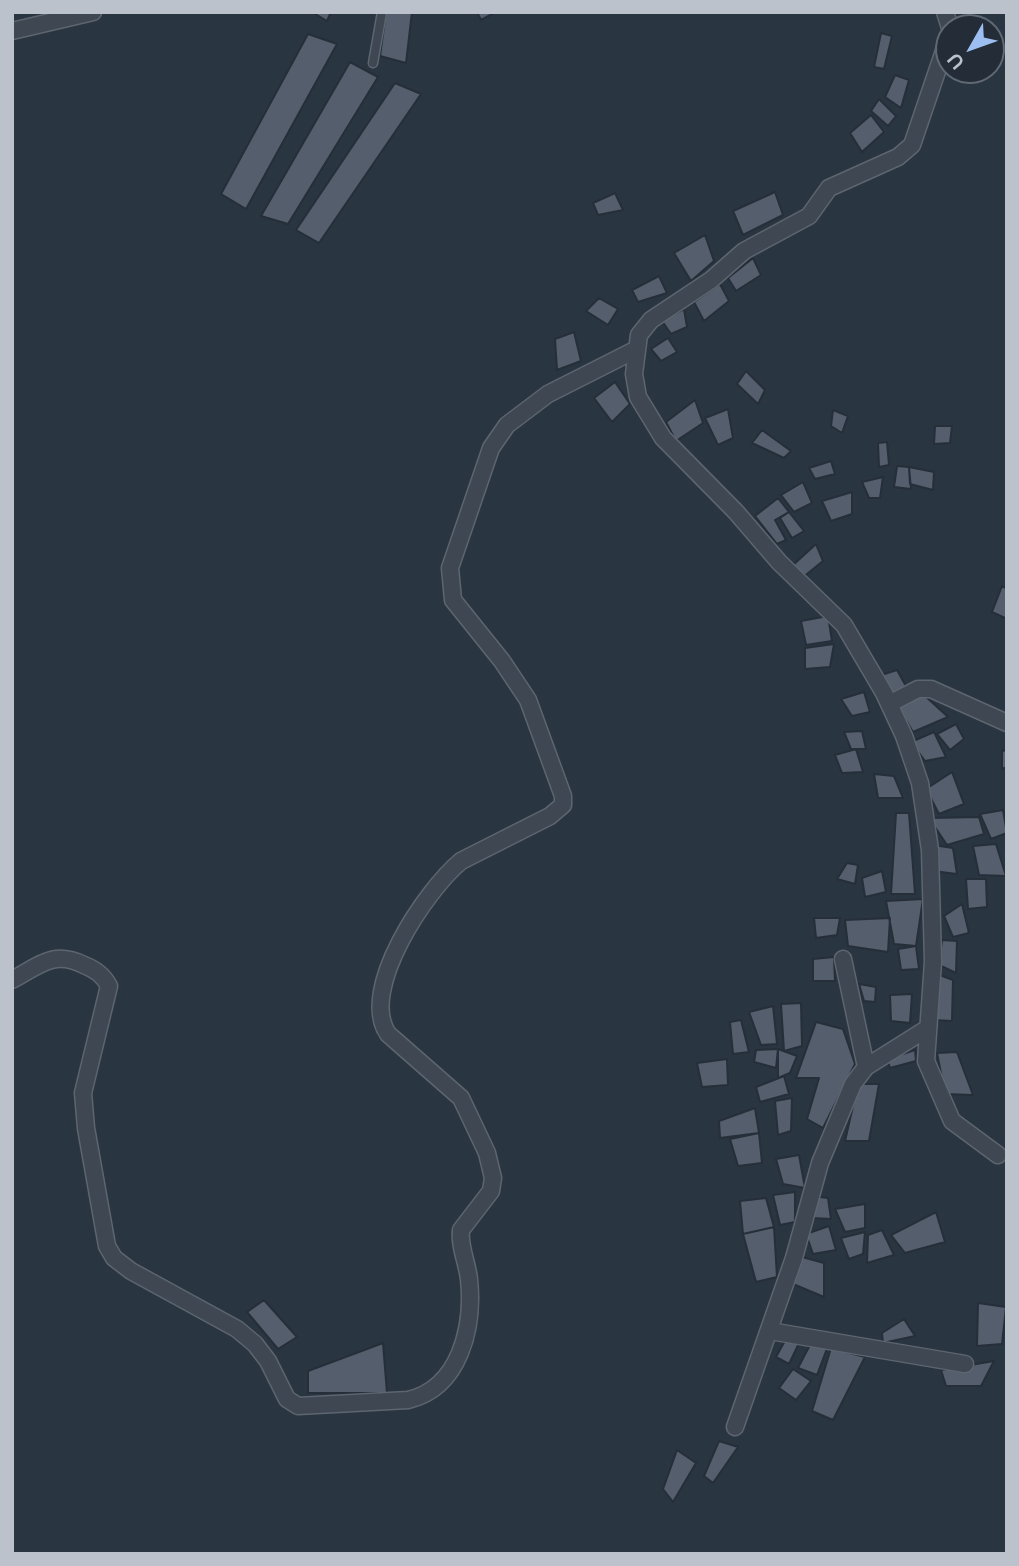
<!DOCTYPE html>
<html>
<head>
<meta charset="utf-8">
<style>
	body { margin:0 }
	#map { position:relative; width:1019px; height:1566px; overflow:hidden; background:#2a3542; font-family:Raleway,sans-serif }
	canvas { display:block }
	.frame { position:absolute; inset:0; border:14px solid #bcc2cc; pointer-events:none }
	.north { position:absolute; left:935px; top:14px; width:70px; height:70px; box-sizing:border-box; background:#232c37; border:2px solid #606873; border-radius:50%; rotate:230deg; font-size:19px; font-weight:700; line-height:28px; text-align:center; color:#bcc2cc }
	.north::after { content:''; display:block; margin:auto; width:24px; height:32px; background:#9dbef0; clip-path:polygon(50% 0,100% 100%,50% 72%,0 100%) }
</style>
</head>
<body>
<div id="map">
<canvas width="1019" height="1566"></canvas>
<div class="frame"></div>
<div class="north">U</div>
</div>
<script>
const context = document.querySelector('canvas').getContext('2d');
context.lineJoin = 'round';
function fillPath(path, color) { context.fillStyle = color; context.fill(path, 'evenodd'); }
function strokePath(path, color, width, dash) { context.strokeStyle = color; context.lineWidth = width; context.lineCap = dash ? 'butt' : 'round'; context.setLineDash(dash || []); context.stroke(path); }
const building = new Path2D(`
	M312,12H331L327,21Z
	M386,12H412L406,63L380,56Z
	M477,12H496L481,20Z
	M881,33L892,36L884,69L874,67Z
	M308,34L337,44L246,209L221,194Z
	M350,62L378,77L288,224L261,216Z
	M895,75L909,80L901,108L885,97Z
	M395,83L421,94L319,243L296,230Z
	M879,99L896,116L888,126L871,111Z
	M871,115L884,132L862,152L850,133Z
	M775,192L783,215L743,235L733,211Z
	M615,193L623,210L598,215L593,203Z
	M705,235L714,261L691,281L674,253Z
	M753,258L761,275L736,291L728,278Z
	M659,276L667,293L638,302L632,290Z
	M720,284L729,301L704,321L694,302Z
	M599,298L618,309L608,325L586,311Z
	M684,309L687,327L671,334L662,321Z
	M574,332L581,361L557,370L555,339Z
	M668,338L677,352L661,361L651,349Z
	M746,371L765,390L758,404L737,384Z
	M615,382L630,404L612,422L594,398Z
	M695,400L703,423L676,441L666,422Z
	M728,409L733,438L718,445L705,418Z
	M833,410L848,416L842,433L831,426Z
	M935,426H952L950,443L934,444Z
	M762,430L791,451L784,458L752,443Z
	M887,442L889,465L879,467L878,443Z
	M831,461L835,474L815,479L809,468Z
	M897,466L909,467L911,489L894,487Z
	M909,467L934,472L933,490L910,484Z
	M883,477L880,498H869L862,482Z
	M803,482L812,503L794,512L781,495Z
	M852,492V514L831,521L822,501Z
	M778,498L789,512L775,520L786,540L777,544L755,516Z
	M789,512L804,531L792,538L780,518Z
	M816,544L823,561L802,578L792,566Z
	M1002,586L1007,589V619L992,612Z
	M828,616L832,641L806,645L801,621Z
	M834,644L830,667L805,669V648Z
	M897,670L907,688L892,695L881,675Z
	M864,692L870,712L852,716L841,699Z
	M923,694L948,717L913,732L898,707Z
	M956,724L964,739L950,750L937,734Z
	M862,731L866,749H851L844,732Z
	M934,732L946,757L925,761L911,742Z
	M856,749L863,772L842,773L835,755Z
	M1007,750V767L1002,769V751Z
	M952,772L964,804L939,814L926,789Z
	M874,774L894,776L903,798H878Z
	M1003,810L1007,833L991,839L980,814Z
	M896,813H909L915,894H891Z
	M979,817L984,834L947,845L929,818Z
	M996,844L1006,876L979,875L973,846Z
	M933,845L953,848L957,874L933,871Z
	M847,863L858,865L855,884L837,879Z
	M882,871L886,892L865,897L862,878Z
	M966,879H986L987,907L968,909Z
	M923,899L916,946L894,944L886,901Z
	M962,904L969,933L953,937L944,916Z
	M814,918H840L837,935L816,938Z
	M890,918L888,952L848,946L845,920Z
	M942,940L957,941L956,973L939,965Z
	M916,946L919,969L901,970L898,949Z
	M834,957L835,981H813V959Z
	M937,974L953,980L952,1021L934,1020Z
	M859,984L876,987L875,1002L864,1001Z
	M912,994L910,1023L891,1021L890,995Z
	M801,1003L802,1046L784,1051L781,1004Z
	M773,1006L777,1044L761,1045L749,1012Z
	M741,1020L749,1052L733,1054L730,1022Z
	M816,1022L843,1029L855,1064L823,1128L807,1119L819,1078H796Z
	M778,1049L776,1068L754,1062L756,1050Z
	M778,1049L797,1056L790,1073L778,1078Z
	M915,1050L916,1061L890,1068L887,1059Z
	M957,1052L973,1095L945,1094L937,1053Z
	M727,1059L728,1085L702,1087L697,1063Z
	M784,1076L789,1094L760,1102L756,1087Z
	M858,1084H879L869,1141H845Z
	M792,1098L791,1131L778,1135L775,1101Z
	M755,1108L759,1133L720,1138L719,1121Z
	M759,1133L762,1163L738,1166L730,1139Z
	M799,1155L805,1188L783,1184L776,1159Z
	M795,1192V1222L780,1225L773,1195Z
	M812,1196L828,1198L831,1219L811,1218Z
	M766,1198L774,1227L743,1234L740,1201Z
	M865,1204V1228L845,1232L835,1209Z
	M936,1212L945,1242L905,1253L891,1235Z
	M829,1226L836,1250L813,1254L806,1234Z
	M774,1227L777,1277L756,1282L743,1234Z
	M882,1230L894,1255L867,1263L868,1235Z
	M865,1232L863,1254L849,1259L841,1238Z
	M802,1257L824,1263V1297L793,1284Z
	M264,1300L297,1337L278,1349L247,1312Z
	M978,1303L1006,1307L1002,1344L977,1346Z
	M904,1319L915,1336L883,1343L882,1333Z
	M787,1337L801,1339L789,1364L776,1357Z
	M383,1343L387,1393H308V1371Z
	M811,1343L828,1346L817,1375L798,1368Z
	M831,1348L865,1357L833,1420L812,1411Z
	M994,1361L981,1386H946L941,1370Z
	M793,1369L811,1381L796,1400L779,1388Z
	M719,1441L738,1447L713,1483L704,1476Z
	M677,1450L696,1463L673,1502L663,1489Z`);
const service = new Path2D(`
	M373,63L382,12`);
const minor = new Path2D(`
	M945,12L950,28
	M12,31L93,12
	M949,36L912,145L898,157L829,188L809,216L744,251L711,280L651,320L639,335L634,374L638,397L663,438L736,512L779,562L844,625L884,693L904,736L920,783L930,850L933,962L926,1061L952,1121L998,1155
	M889,704L918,689H931L1007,723
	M843,959L866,1067
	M12,980C40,965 53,950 84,965C96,970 103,975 109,986L83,1093L86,1128L107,1246L114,1258L131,1271L237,1329L255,1344L268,1361L287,1399L298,1406L408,1400C460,1388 474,1327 469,1279C467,1262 459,1246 461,1230L491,1191L493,1178L487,1153L461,1098L388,1034C358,990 426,890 461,861L550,816L563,805V796L528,700L502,661L453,600L450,568L491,448L507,425L548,394L635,350
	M770,1331L965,1364
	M735,1427L794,1258L820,1163L853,1084L866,1067L928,1028`);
fillPath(building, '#545e6c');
strokePath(building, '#252e39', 2);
strokePath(service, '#5d656f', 11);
strokePath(minor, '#5d656f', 19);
strokePath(service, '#3e4752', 8);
strokePath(minor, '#3e4752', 16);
</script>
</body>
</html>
